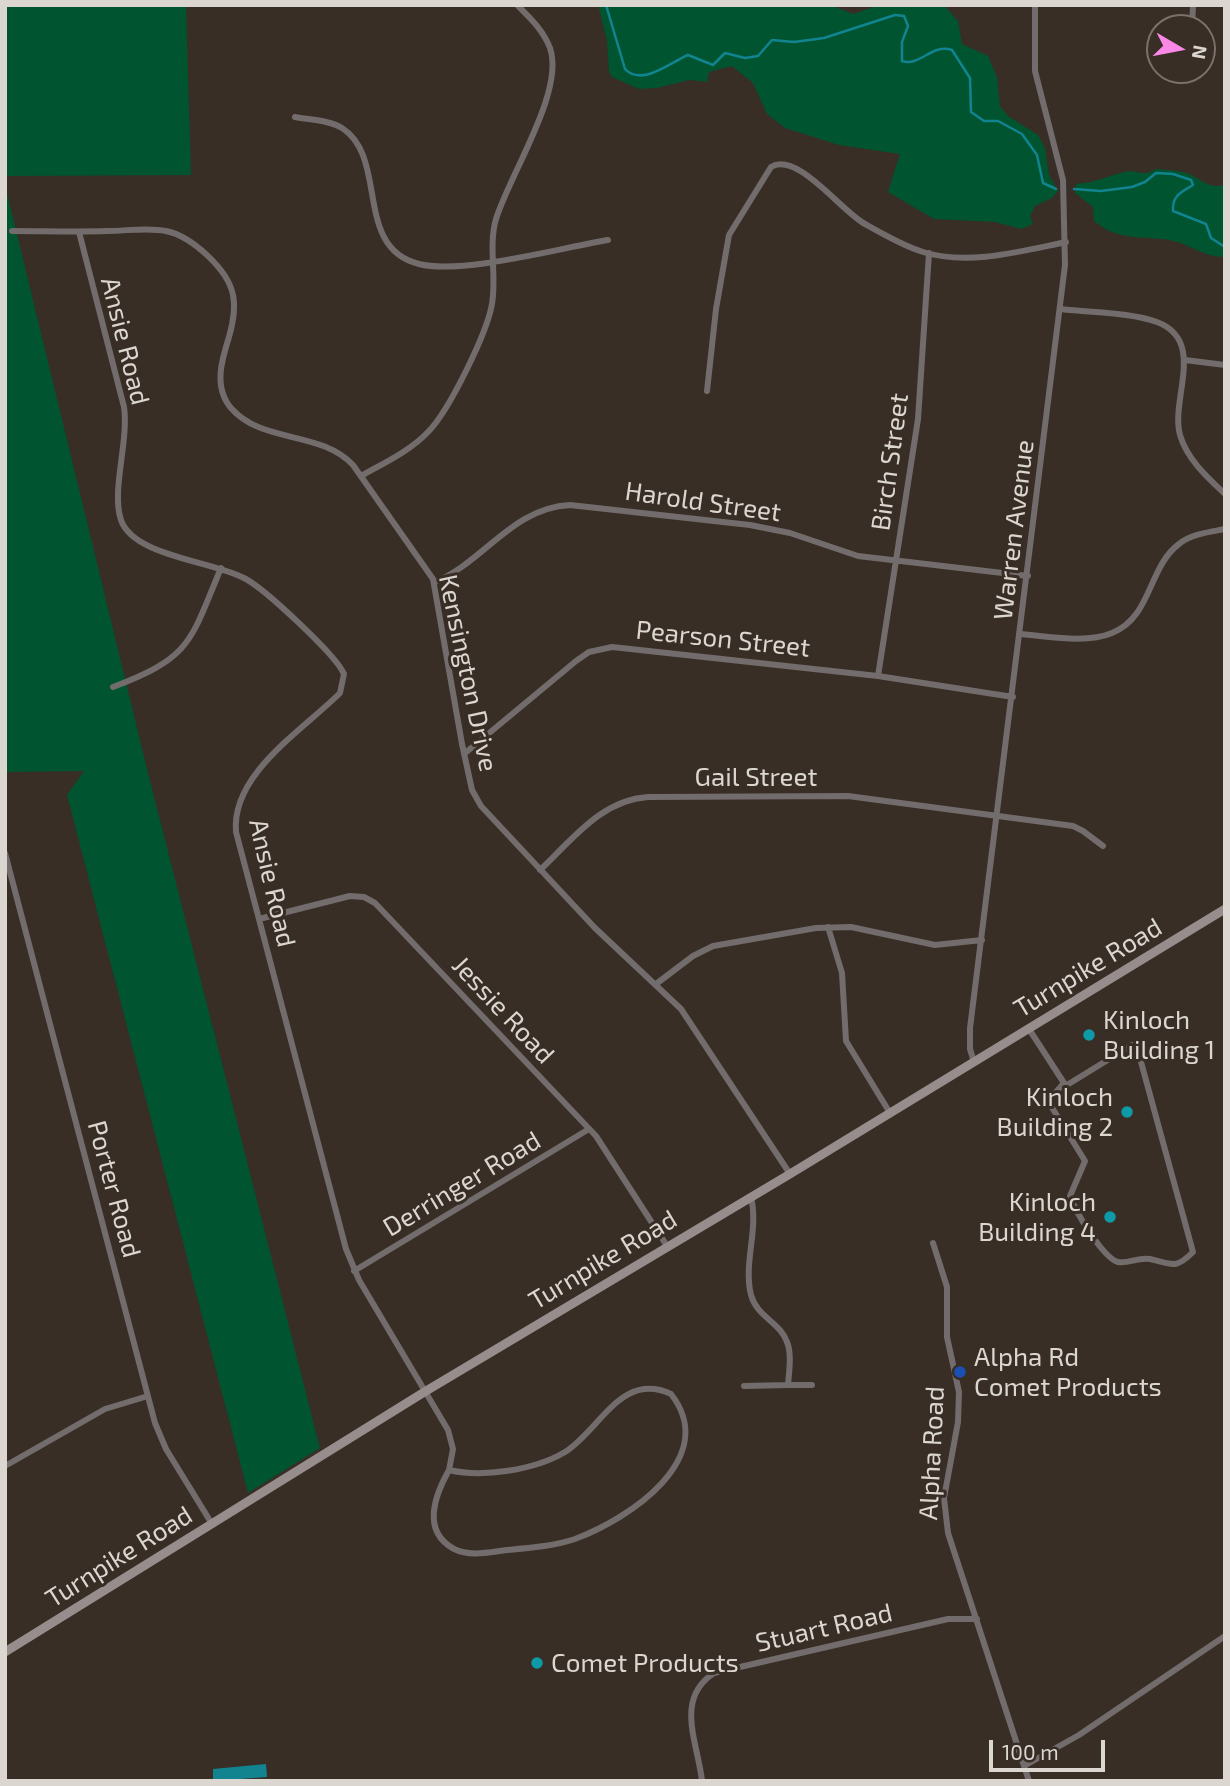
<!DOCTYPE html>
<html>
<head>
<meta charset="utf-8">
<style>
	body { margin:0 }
	#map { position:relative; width:1230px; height:1786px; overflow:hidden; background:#382e26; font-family:"Exo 2",sans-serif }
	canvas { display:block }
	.frame { position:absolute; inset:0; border:7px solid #dcd6d1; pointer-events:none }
	.north { position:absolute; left:1146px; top:14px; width:70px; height:70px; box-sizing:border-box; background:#382e26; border:2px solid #7a716a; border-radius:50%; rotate:100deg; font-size:19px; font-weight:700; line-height:28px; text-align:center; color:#dcd6d1 }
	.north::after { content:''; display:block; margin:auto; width:24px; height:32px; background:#fb87e6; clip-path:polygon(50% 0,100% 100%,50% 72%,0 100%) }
	.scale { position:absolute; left:989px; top:1740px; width:116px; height:32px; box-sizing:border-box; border:4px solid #dcd6d1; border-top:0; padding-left:9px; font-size:21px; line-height:24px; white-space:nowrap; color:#dcd6d1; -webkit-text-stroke:5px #382e26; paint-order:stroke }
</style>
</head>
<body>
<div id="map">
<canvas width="1230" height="1786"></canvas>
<div class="frame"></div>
<div class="north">N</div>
<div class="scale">100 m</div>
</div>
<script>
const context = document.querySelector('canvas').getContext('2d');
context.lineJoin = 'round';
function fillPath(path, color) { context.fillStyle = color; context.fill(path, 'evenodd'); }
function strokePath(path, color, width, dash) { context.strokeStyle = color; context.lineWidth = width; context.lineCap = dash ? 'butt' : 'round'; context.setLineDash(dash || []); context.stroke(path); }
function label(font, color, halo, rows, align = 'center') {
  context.font = font + ' "Exo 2",sans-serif'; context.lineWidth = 6; context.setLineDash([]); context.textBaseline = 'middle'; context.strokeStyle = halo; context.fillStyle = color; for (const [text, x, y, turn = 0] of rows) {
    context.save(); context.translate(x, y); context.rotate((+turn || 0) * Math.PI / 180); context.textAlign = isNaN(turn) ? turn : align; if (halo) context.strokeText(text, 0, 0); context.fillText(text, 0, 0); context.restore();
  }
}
const green = new Path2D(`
	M5,5H186L191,175L5,176Z
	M598,5H830L853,14L879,5H944L958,21L962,44L988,56L997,77L1000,106L1008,116L1038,135L1045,148L1049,175L1058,191L1052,198L1035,206L1030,216L1033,224L1021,229L995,222L934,219L888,192L900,154L839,145L785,128L767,114L753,83L732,66L709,72L707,82L689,80L657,88L639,89L612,77L609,72L607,40Z
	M1156,169C1167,170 1179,170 1189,174C1203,180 1208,189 1225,185V257C1209,257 1197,250 1183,244C1152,232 1124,246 1094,221L1093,207L1075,193L1076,184C1094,183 1108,176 1124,172C1137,169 1143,178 1156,169Z
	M5,185L148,773L320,1448L248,1493L67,795L84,771L5,772Z`);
const water = new Path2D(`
	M266,1764L267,1777L213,1781V1769Z`);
const stream = new Path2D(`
	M606,5L625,69C642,87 671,62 688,55L713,65L725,53L745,58L758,56L772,40L794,42L824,38L895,15L904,16L908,26L902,42V61C920,67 932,43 952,50L970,78L971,112L984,121H998L1022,134L1037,155L1043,183L1056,189
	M1074,189L1101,191L1132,187L1145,182L1156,173L1173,174L1191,180L1193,185C1182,192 1172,195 1173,211L1206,224L1211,238L1225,247`);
const minor = new Path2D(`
	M1192,28L1193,5
	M1202,57L1204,60
	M295,117C310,120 329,120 342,128C389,158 353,248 419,264C462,275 560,248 608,240
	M12,231C44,231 76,232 107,231C126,231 148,227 166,231C191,236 228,269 233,295C236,309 233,323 229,337C222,359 213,387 231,408C262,444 320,430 353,465L433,579L462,744L472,790L481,806L595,928L681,1009L790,1174
	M79,232L124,407C129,441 111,491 121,520C133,556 212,561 244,578C264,588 336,655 344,674L340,693C303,730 231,774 236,832L346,1249L359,1280L448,1430L453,1449L449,1470C482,1478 535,1470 565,1452C600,1430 621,1371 671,1394C721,1458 629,1519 575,1539C554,1546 530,1548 507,1550C490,1552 470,1557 454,1549C421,1531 435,1495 449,1470
	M1061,309C1091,313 1129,312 1157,322C1207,341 1170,399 1180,435C1187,459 1207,477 1225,494
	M1185,360L1225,365
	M707,391L716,309L729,235L771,167C797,151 841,211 865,224C883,234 903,246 923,252C968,266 1022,251 1066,242
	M361,476C384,463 410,451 428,432C449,411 487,333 492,304C497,275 488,247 496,219C510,174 565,91 550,48C543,30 530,18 517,5
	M435,582C485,561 512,508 570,505L750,525L790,533L858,556L1028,576
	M1020,634C1048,636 1086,644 1112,633C1152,617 1148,567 1179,544C1191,534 1210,532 1225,529
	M878,676L918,419L929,253
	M113,687C192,657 190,642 221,568
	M464,754L576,661L589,652L612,647L878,676L1013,697
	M5,853L155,1423L166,1449L212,1524
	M540,870C572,840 601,800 648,797L848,796L1073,826L1083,831L1103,846
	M259,919L350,896L364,897L375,903L596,1136L667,1246
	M828,927L842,973L846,1041L890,1113
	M656,984L693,956L713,946L816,928L851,927L935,945L982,940
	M1029,1029L1064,1083
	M1132,1045L1138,1051L1193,1252C1175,1270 1172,1264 1150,1259C1138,1257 1128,1264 1118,1262C1103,1258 1075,1211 1070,1196L1085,1161L1051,1106L1050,1099L1064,1083L1067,1085Z
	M974,1062L970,1049V1028L1065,265L1063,180L1035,71V5
	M933,1243L947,1287V1337L959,1392L958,1422L944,1498L948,1533L1029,1781
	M354,1271L589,1129
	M788,1385H812
	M744,1386L788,1385C789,1372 792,1354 787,1342C780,1322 757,1317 751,1295C743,1263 759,1230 751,1197
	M5,1466L105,1409L148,1396
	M1024,1766L1079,1735L1225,1636
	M702,1781C698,1743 674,1699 714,1673L948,1619H977`);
const secondary = new Path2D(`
	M5,1652L426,1391L790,1174L1225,909`);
const markers = [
	[1089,1035,7,"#0f9aa8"],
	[1127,1112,7,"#0f9aa8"],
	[1110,1217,7,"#0f9aa8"],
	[960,1372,7,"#1a4fb4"],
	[537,1663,7,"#0f9aa8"]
];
const streetNames = [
	["Ansie Road",125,341,76],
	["Birch Street",890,462,-82],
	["Harold Street",703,502,8],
	["Warren Avenue",1014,530,-83],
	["Pearson Street",723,639,6],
	["Kensington Drive",468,673,78],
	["Gail Street",756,777],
	["Ansie Road",272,883,77],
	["Turnpike Road",1088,968,-31],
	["Jessie Road",503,1010,47],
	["Derringer Road",462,1184,-31],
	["Porter Road",114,1189,75],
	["Turnpike Road",603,1260,-31],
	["Alpha Road",932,1453,-87],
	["Turnpike Road",119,1557,-32],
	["Stuart Road",824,1628,-13]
];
const poiNames = [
	["Kinloch",1103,1020],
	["Building 1",1103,1050],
	["Kinloch",1113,1097,"right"],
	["Building 2",1113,1127,"right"],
	["Kinloch",1096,1202,"right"],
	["Building 4",1096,1232,"right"],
	["Alpha Rd",974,1357],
	["Comet Products",974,1387],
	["Comet Products",551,1663]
];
fillPath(green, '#005430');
fillPath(water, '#118490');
strokePath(stream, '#118490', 2.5);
strokePath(minor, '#736c6c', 6);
strokePath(secondary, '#988d8d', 9);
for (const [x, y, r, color] of markers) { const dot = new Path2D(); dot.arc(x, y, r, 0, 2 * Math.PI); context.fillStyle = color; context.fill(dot); strokePath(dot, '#382e26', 2.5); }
label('26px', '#dcd6d1', '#382e26', streetNames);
label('26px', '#dcd6d1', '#382e26', poiNames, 'left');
</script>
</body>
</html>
